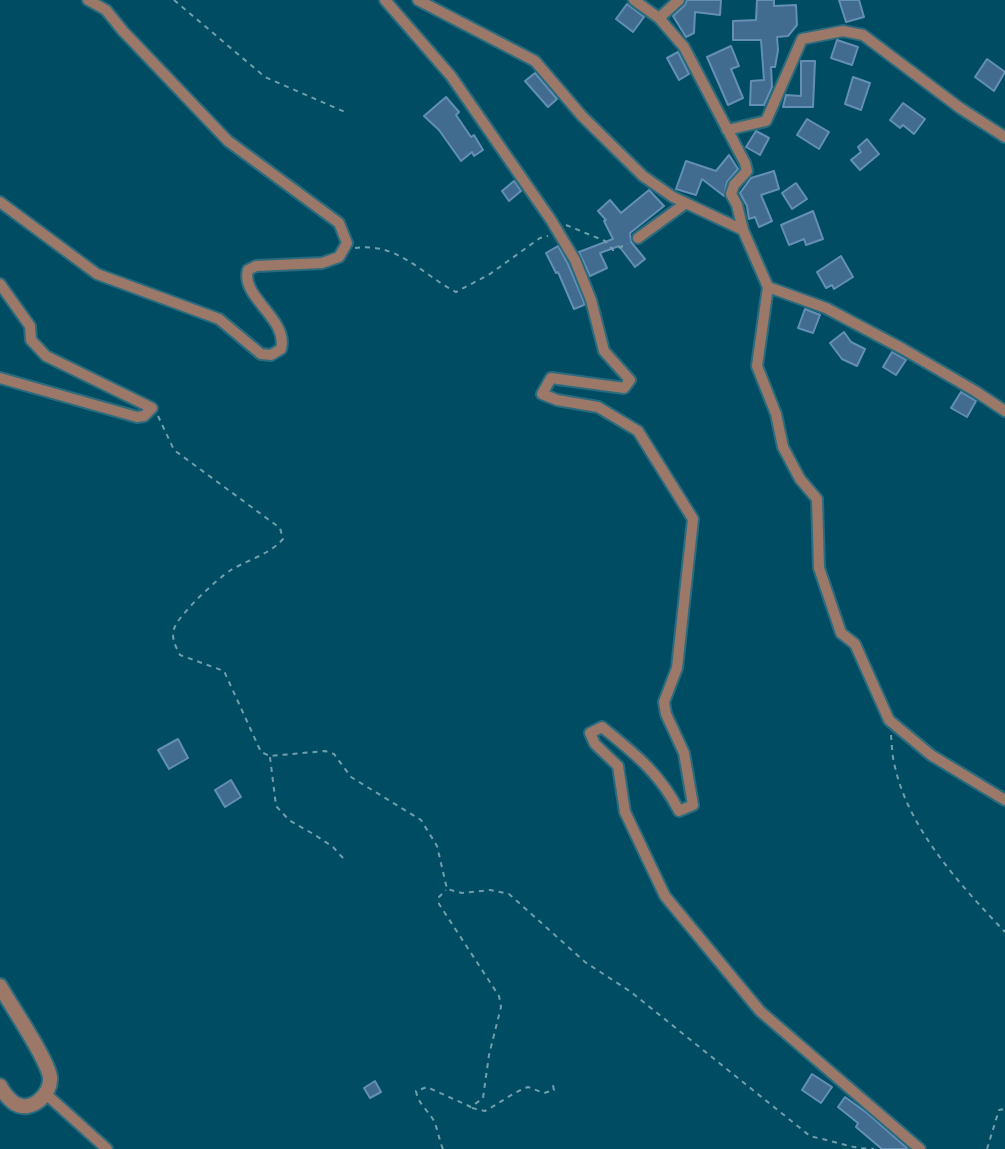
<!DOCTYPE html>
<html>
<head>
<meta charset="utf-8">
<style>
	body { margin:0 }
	canvas { display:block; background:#004c62 }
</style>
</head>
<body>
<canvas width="1005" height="1149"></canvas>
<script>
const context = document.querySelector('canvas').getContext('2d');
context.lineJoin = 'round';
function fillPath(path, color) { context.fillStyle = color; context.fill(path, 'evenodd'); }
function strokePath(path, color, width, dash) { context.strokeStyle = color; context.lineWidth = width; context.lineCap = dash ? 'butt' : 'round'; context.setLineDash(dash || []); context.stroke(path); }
const building = new Path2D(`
	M687,0H721L720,15L695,12L694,33L686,37L673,16L685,5Z
	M757,0H774V6L796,5L797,25L788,36L777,37L778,50L775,67H771L772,87L764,105H750L751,81L764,80L761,40H733V21L756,20Z
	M839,0H859L864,17L846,22Z
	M627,4L644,17L633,32L616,19Z
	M837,40L858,47L852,65L831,58Z
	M731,46L739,66L731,69L743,98L728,105L707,57Z
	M678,52L689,74L679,80L667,58Z
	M987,59L1005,72L994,91L975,77Z
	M801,61H815L813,107H783L786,95L801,96Z
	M535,73L557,99L548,107L525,81Z
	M853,77L870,83L861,110L845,104Z
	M446,97L459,112L456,115L471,137L474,135L483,150L474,156L472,152L461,161L439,130L424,116Z
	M903,103L925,119L914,134L903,125L900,128L890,120Z
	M807,119L829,132L819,149L797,135Z
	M756,131L769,138L760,155L746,147Z
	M867,139L879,154L860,170L851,160L861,152L858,147Z
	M729,155L738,169L727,182L724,196L702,179L696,195L676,189L686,161L716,171Z
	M774,171L779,189L761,195L772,221L759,227L755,217L749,219L747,206L740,193L751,178Z
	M514,181L521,191L509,201L502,191Z
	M796,183L807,199L792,209L782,193Z
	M649,190L664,206L630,233L631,242L645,259L635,267L619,246L600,253L607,268L590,276L579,252L613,239L604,221L606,220L598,211L610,200L621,213Z
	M813,211L823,239L806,245L804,239L789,245L781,225Z
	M558,246L568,264L584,302V305L574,309L558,272L556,273L546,253Z
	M841,256L853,277L834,289L832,285L826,288L817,272Z
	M805,309L820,315L813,333L798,328Z
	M844,332L851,342L865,349L857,366L842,359L830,343Z
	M892,352L906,360L896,375L883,367Z
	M961,392L976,401L967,417L951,408Z
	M178,739L188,758L169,769L158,750Z
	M231,780L241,797L225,807L215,790Z
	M812,1074L832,1087L821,1103L802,1090Z
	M375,1081L381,1092L370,1098L364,1088Z
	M845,1097L867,1113L908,1149H882L856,1127L858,1123L838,1107Z`);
const path = new Path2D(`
	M174,0L265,77L345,112
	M566,225L605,241L613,250L628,244
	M355,248C398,242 421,274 456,292L490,274L540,238L548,236
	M158,416L174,450L280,528L283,539C269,555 249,559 231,570C218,578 178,615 174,629C171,639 176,647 180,655L224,671L261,752L270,756L325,751L334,754L351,777L421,820L437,846L447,889L462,893L490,890L509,894L585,962L631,992L810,1136L858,1148L874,1149
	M891,735C892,746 892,757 895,767C909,830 962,887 1005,932
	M270,757L276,806L289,820L315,835L333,847L343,858
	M472,1108L485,1111C500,1103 512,1093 528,1087L544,1093L554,1090L552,1081
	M443,1149C439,1140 438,1130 434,1121C428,1110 418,1104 416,1091L427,1087L471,1107L483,1098L489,1055L501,1007L499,996L439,904V897L446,890
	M987,1149L999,1110L1005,1109`);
const minor = new Path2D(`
	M385,0L451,76L551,220L575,260L591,300L604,351L630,380L624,388L551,378L542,394L557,400L598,407L638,431L693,519L677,668L664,702L666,714L684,753L693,805L679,811C660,773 634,753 602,727L590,733L595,744L618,766L625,812L665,896L760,1011L920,1149
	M418,0L535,61L582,116L643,176L673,197L743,230L768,287L757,366L776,414L783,447L800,479L817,499L819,568L841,633L855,644L889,720L931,755L1005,800
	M634,0L659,18L684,47L745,163L747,171L734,185L731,194L737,205L743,230
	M659,18L679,0
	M727,130L766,121L802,39L843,31L863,35L960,108L1005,137
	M0,202L97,274L219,319L261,354L271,355L281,349C289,319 240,297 248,270L256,266L322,263L339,257L347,243L339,223L228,141L123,31L106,10L88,0
	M638,238L686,203
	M0,284L30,326L31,340L46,356L152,408L144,416L137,417L0,378
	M768,287L826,308L903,349L975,391L1005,411
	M47,1095L107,1149`);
const tertiary = new Path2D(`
	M0,986C11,1006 47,1058 50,1077C52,1094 31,1114 14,1103C9,1099 3,1092 0,1086`);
fillPath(building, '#416b8f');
strokePath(building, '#648fb5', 2);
strokePath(minor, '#2a6b7e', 14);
strokePath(tertiary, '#2a6b7e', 18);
strokePath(path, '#719eac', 2, [5, 5]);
strokePath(minor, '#9b7868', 10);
strokePath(tertiary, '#9b7868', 14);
</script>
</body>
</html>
